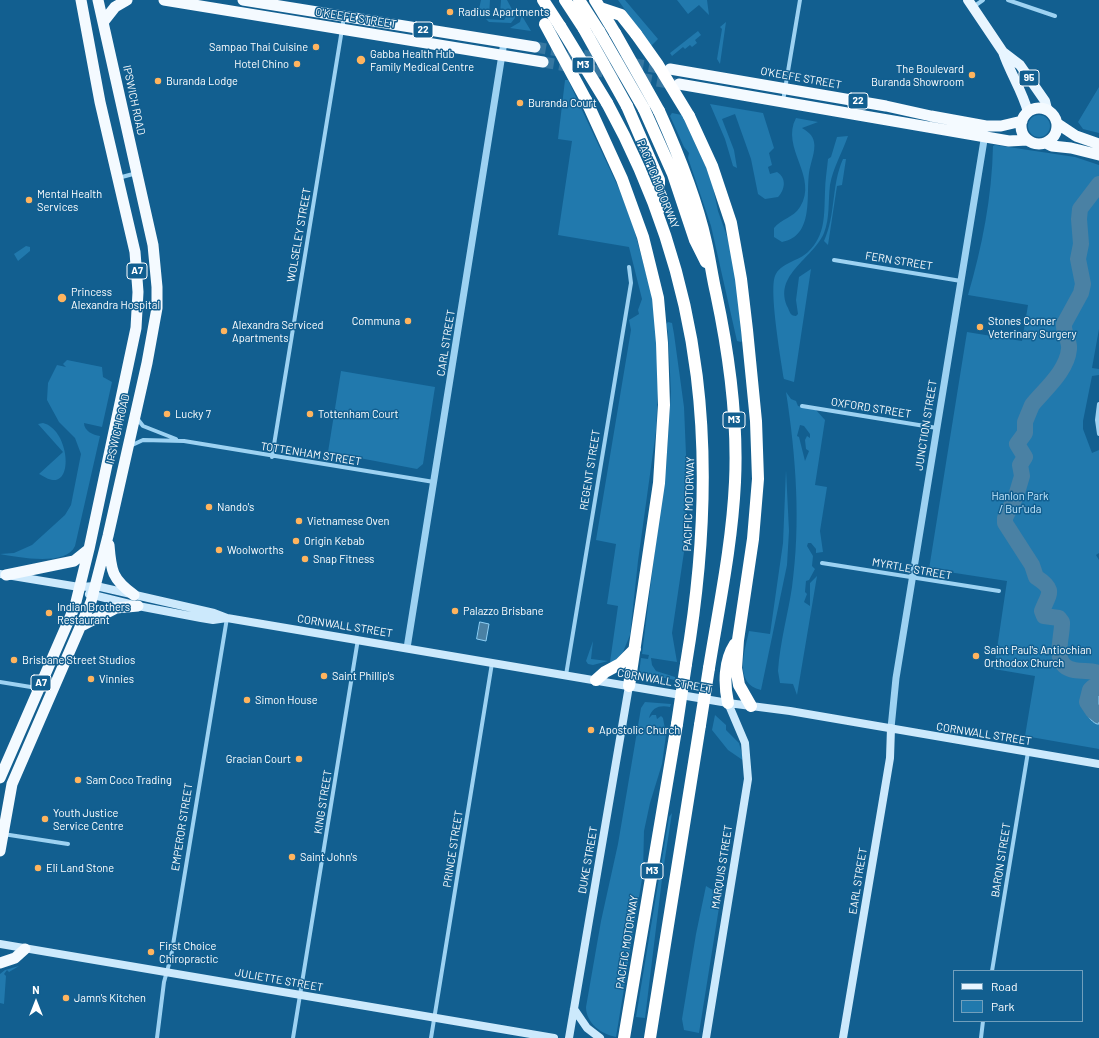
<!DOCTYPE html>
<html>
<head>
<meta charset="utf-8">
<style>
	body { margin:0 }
	#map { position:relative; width:1099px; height:1038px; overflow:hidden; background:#125f90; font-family:Barlow,sans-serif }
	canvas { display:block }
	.legend { position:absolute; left:953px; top:970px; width:130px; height:52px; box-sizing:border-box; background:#125f90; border:1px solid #719fbc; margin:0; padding:5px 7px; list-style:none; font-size:12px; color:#fff }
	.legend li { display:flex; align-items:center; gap:8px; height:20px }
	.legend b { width:20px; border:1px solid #719fbc }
	.north { position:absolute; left:16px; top:982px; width:40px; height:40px; -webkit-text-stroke:3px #125f90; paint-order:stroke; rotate:0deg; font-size:11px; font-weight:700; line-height:16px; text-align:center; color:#fff }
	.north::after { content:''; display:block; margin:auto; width:14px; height:18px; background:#fff; clip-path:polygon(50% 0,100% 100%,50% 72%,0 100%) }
</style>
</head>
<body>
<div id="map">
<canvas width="1099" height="1038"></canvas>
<ul class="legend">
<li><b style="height:5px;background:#e8f5ff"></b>Road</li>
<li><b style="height:11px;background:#2179ad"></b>Park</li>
</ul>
<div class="north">N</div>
</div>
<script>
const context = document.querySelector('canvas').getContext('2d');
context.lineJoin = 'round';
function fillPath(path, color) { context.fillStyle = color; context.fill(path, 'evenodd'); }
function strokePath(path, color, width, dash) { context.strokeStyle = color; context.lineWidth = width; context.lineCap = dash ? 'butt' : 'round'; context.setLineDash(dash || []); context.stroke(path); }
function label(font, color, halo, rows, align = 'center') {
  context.font = font + ' Barlow,sans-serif'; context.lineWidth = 3; context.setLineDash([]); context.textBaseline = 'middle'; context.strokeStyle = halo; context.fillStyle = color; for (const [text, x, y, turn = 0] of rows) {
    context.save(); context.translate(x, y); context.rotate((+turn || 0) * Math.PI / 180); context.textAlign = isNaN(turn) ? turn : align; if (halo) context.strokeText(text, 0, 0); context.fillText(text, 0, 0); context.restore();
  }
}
const green = new Path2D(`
	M481,0H490L489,16H482L477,18Z
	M501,0H507L514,13L515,18L511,23L489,22L486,19L504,20L507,15L500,14Z
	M618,0H625L658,39L651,46Z
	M677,0H707L709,15L699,5L688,14Z
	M519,11L531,31L510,28L520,22L521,18Z
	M726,22L720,64L717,59L722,29L720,27Z
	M698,31L701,35L695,40L697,43L692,47L690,45L685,49L683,47L672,56L670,53Z
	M565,80H568L620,191L634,229L651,292L656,328L658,389L656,431L638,561L630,635L623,652L613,663L610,662L618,606L607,604L616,544L596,540L631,330L629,320L639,314L638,310L642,299L629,247L558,235L572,141L558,139Z
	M1099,87V133L1083,129L1078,122Z
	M710,104L763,113L774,148L769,153L772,165L768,167L770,174L777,172C787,178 785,190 778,197L765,199L758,194L751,159L735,114L722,119L734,150L737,168L733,166L725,139Z
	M672,113L682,115L711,178L718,211L728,239L736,277L742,341L741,342L737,341L711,226L688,158L689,153L684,147L670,116Z
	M1028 126a11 11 0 1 1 22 0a11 11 0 1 1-22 0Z
	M796,118L818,122L802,128C807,131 813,135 814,142C816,151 810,164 809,173C806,197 814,236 782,242L774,237V228C781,219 793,218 800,207C819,177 780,148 796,118Z
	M848,136C842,153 833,168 830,185C828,201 830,218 824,233C813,259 772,275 788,308C790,313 791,316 796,316L798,314L796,300L799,277L811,269L794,382L784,379C781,360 769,291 775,276C780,263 799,261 808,252C826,235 824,214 825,192C825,181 827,170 828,159L831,157L837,137Z
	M995,145L1075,157L1099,165V329L1092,368L1099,369V375L1092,376L1083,421V429L1092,453L1099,450V553L1096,555L1099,560V749L1025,736L1035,676L994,669L1007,581L929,569L967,332L1022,341L1028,305L968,295C982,247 992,197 993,146Z
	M843,159H846L842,185L837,186L828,245L824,241C836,215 831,186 843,159Z
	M26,246L30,247V251L18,261L14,254Z
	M668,322L672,323L674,334L684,407L687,478L684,552L672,633L677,662L651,658L652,665L656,671L675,677V680L639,673L641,658L648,659L649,655L642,654L664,477L666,468L671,392L668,332L666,324Z
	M67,360L102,367L103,377L112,382L102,427L84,423C84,431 93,435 100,436L75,546C66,567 17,557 0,554L14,553L32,545L65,515L71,505L81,454L75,438L59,422L47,400L48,383L57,365L66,367L63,364Z
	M341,371L435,387L423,464L417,469L328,452Z
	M786,392L791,399L796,401L798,406L816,410L825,420L815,485L827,487L820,531L823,552L816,553V549L811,543H808L807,546L813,556L812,566L815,569L809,580L806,581L805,592L807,594L804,602L810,606V583L817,576L797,695L793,684L780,683L778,671C780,642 788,614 792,587C801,523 796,456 786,392ZM800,425L804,426L810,434V438L807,436L805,440L806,449L809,451L805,461L799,437L797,436Z
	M43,423C68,429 74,482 53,480C49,480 43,476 39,474L63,452L38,424Z
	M786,470L789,531L787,565L761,690C733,684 745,650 749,631L770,634L783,543Z
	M593,641L591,659L608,661L593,665L588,664L586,661Z
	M645,702L671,704L670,707C660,705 652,707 649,718L652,715H656L657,719L661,716L663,718L666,735L662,764L650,803L644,831L643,873L616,1037C601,1034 586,1023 586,1007L601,921L618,844L641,708Z
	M715,715L726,725V730L739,743L744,761L728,750L712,730Z
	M672,813L663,871L645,1018L636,1017L669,817Z
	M706,886L721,895L699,1033L684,1030L682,1019L696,934Z
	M19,966L9,972L7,970L4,974L6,976L4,1004L0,1003V974L5,970Z`);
const water = new Path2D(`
	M480,622L489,624L486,641L477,639Z
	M1093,687L1096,693L1099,694V724H1097C1084,719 1078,693 1093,687Z`);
const river = new Path2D(`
	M1099,184L1080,209L1079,219L1081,244L1078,259L1083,284L1081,293L1064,324C1063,333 1070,340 1069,349C1067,371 1045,389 1032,405L1025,422V433L1017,444L1025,457L1020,465L1022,476L1016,496L1005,518V523L1032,565L1036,577C1056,590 1049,593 1042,611L1044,616L1059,618L1062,622C1063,637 1050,666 1074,670C1083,672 1091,670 1099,673
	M1099,688L1093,687L1090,690L1087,702L1093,711L1099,714`);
const trunkTunnel = new Path2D(`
	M535,47L665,69
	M543,62L675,84`);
const minor = new Path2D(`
	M1008,0L1055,16
	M973,7L983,0
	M783,101L800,0
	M118,178L137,173
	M834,260L961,281
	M1099,404L1097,420L1099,434
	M802,406L937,428
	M136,417L143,426L176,439
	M130,446L143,440L184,441L434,482
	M272,457L344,17
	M822,563L999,591
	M566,675L631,283L629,267
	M0,682L37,688
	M3,834L68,844
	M992,971L1028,752
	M157,1038L164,982L171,957L227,618
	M293,1038L358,639
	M431,1038L492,663
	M981,1038L983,1021`);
const tertiary = new Path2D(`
	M407,648L504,42
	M891,728L896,678L985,134`);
const secondary = new Path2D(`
	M0,574L79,587L96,586L214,613L227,618L728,703L790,711L1099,764
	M89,594L138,606L201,618L213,620L227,618
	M0,944L554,1038
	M574,1009L587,1028L600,1038
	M569,1038L629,686
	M706,1038L748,779L745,743L728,703
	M843,1038L890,758L891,728`);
const primary = new Path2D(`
	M968,0L1003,52L1020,65L1045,101L1047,109
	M1003,52C1010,73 1022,90 1028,112`);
const trunk = new Path2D(`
	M164,0L543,62
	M243,0L535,47
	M104,21L115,7L127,0
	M670,69L886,106L931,116L986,126H1001L1022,121
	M679,84L1009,141L1027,140
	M1021 126a18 18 0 1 1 36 0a18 18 0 1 1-36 0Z
	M1058,124L1076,136L1099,144
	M1046,143L1052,146L1071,148L1099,155
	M109,545C111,571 112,579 134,595
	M6,575L74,561L89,549
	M83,625L116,608L138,606
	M0,778L75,606L89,549L136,328L138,292L135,252L100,102L81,0
	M0,851L12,784L91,602L108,536L147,363L157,308V287L153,245L98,0
	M0,963L15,958L25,949`);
const motorway = new Path2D(`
	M543,0L560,26
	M565,0L584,29
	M579,0L599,31
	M595,0L615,33
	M600,8L621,15L636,34
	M586,100L622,179L643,237L658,298L662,343L664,405L659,483L629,686
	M607,103C707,284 720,463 686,664
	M627,106L659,180V209
	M644,109L673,174L695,240L706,262
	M659,111C678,153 696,197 706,242C710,259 712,276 716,293C729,354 738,419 735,482C732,545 719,606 709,668
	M689,116L712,166L731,223L741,279L747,330L756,421L758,479L753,539L738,640L736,668L739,685L751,706
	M596,680L605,672L620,664L635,649
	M728,703C724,684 724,661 735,644
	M624,1038L677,724
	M650,1038L700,725`);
const motorwayBridge = new Path2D(`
	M545,24L586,100
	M560,26L607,103
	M584,29L627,106
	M599,31L644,109
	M615,33L659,111
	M636,34L658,65L689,116
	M677,724L686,664
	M700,725L709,668`);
const markers = [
	[450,12,4,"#ffb45e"],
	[316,47,4,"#ffb45e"],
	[361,60,5,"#ffb45e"],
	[297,64,4,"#ffb45e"],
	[972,75,4,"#ffb45e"],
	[158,81,4,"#ffb45e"],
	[520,103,4,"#ffb45e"],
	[29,200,4,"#ffb45e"],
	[62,298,5,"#ffb45e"],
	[408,321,4,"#ffb45e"],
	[980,327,4,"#ffb45e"],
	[224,331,4,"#ffb45e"],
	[167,414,4,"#ffb45e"],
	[310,414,4,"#ffb45e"],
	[209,507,4,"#ffb45e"],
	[299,521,4,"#ffb45e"],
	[296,541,4,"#ffb45e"],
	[219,550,4,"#ffb45e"],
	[305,559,4,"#ffb45e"],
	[455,611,4,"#ffb45e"],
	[49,613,4,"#ffb45e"],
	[976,656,4,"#ffb45e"],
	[14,660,4,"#ffb45e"],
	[324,676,4,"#ffb45e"],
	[91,679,4,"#ffb45e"],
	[247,700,4,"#ffb45e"],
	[591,730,4,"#ffb45e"],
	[299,759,4,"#ffb45e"],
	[78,780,4,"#ffb45e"],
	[45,819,4,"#ffb45e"],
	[292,857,4,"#ffb45e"],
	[38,868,4,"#ffb45e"],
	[151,952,4,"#ffb45e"],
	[66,998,4,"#ffb45e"]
];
const shields = [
	[423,30,20],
	[583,65,22],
	[1029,78,20],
	[858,101,20],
	[137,271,20],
	[734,420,22],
	[41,683,20],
	[652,871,22]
];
const shieldNames = [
	["22",423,30],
	["M3",583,65],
	["95",1029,78],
	["22",858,101],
	["A7",137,271],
	["M3",734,420],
	["A7",41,683],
	["M3",652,871]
];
const poiNames = [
	["Radius Apartments",458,12],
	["Sampao Thai Cuisine",308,47,"right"],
	["Gabba Health Hub",370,54],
	["Family Medical Centre",370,67],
	["Hotel Chino",289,64,"right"],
	["The Boulevard",964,69,"right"],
	["Buranda Showroom",964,82,"right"],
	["Buranda Lodge",166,81],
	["Buranda Court",528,103],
	["Mental Health",37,194],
	["Services",37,207],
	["Princess",71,292],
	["Alexandra Hospital",71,305],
	["Communa",400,321,"right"],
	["Stones Corner",988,321],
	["Veterinary Surgery",988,334],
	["Alexandra Serviced",232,325],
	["Apartments",232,338],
	["Lucky 7",175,414],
	["Tottenham Court",318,414],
	["Nando's",217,507],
	["Vietnamese Oven",307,521],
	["Origin Kebab",304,541],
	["Woolworths",227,550],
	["Snap Fitness",313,559],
	["Indian Brothers",57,607],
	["Restaurant",57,620],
	["Palazzo Brisbane",463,611],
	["Saint Paul's Antiochian",984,650],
	["Orthodox Church",984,663],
	["Brisbane Street Studios",22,660],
	["Saint Phillip's",332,676],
	["Vinnies",99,679],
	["Simon House",255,700],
	["Apostolic Church",599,730],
	["Gracian Court",291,759,"right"],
	["Sam Coco Trading",86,780],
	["Youth Justice",53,813],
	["Service Centre",53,826],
	["Saint John's",300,857],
	["Eli Land Stone",46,868],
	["First Choice",159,946],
	["Chiropractic",159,959],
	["Jamn's Kitchen",74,998]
];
const streetNames = [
	["O'KEEFE STREET",356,18,9],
	["O'KEEFE STREET",801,78,10],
	["IPSWICH ROAD",134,100,78],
	["PACIFIC MOTORWAY",658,184,68],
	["WOLSELEY STREET",299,235,-80],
	["FERN STREET",899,261,9],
	["CARL STREET",446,343,-81],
	["OXFORD STREET",871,408,9],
	["JUNCTION STREET",926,425,-81],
	["IPSWICH ROAD",118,429,-77],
	["TOTTENHAM STREET",311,454,9],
	["REGENT STREET",590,470,-81],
	["PACIFIC MOTORWAY",689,504,-88],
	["MYRTLE STREET",912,569,10],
	["CORNWALL STREET",345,626,9],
	["CORNWALL STREET",665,681,10],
	["CORNWALL STREET",984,734,9],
	["KING STREET",323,802,-81],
	["EMPEROR STREET",182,827,-81],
	["PRINCE STREET",453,849,-81],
	["DUKE STREET",588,860,-80],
	["BARON STREET",1001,860,-81],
	["MARQUIS STREET",722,867,-81],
	["EARL STREET",858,881,-81],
	["PACIFIC MOTORWAY",627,942,-81],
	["JULIETTE STREET",279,980,10]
];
const parkNames = [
	["Hanlon Park",1020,496],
	["/ Bur'uda",1020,509]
];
fillPath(green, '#2179ad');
fillPath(water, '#4a81a4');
strokePath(water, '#8fd0f5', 1);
strokePath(river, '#4a81a4', 16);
strokePath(trunkTunnel, '#3677a1', 11, [11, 5.5]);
strokePath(minor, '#9dd2f2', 4);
strokePath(tertiary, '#9dd2f2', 7);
strokePath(secondary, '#cce9fc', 8);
strokePath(primary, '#e8f5ff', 10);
strokePath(trunk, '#f4faff', 11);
strokePath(motorway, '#fff', 12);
strokePath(motorwayBridge, '#fff', 12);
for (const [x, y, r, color] of markers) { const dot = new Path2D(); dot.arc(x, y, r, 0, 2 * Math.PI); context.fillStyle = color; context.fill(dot); strokePath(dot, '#125f90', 1.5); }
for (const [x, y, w] of shields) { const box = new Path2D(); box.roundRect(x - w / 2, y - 8, w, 16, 3); context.fillStyle = '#125f90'; context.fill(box); strokePath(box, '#fff', 1); }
label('bold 10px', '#fff', null, shieldNames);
label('11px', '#fff', '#125f90', poiNames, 'left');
label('11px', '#fff', '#125f90', streetNames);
label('11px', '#c4e8fd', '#125f90', parkNames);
</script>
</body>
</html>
